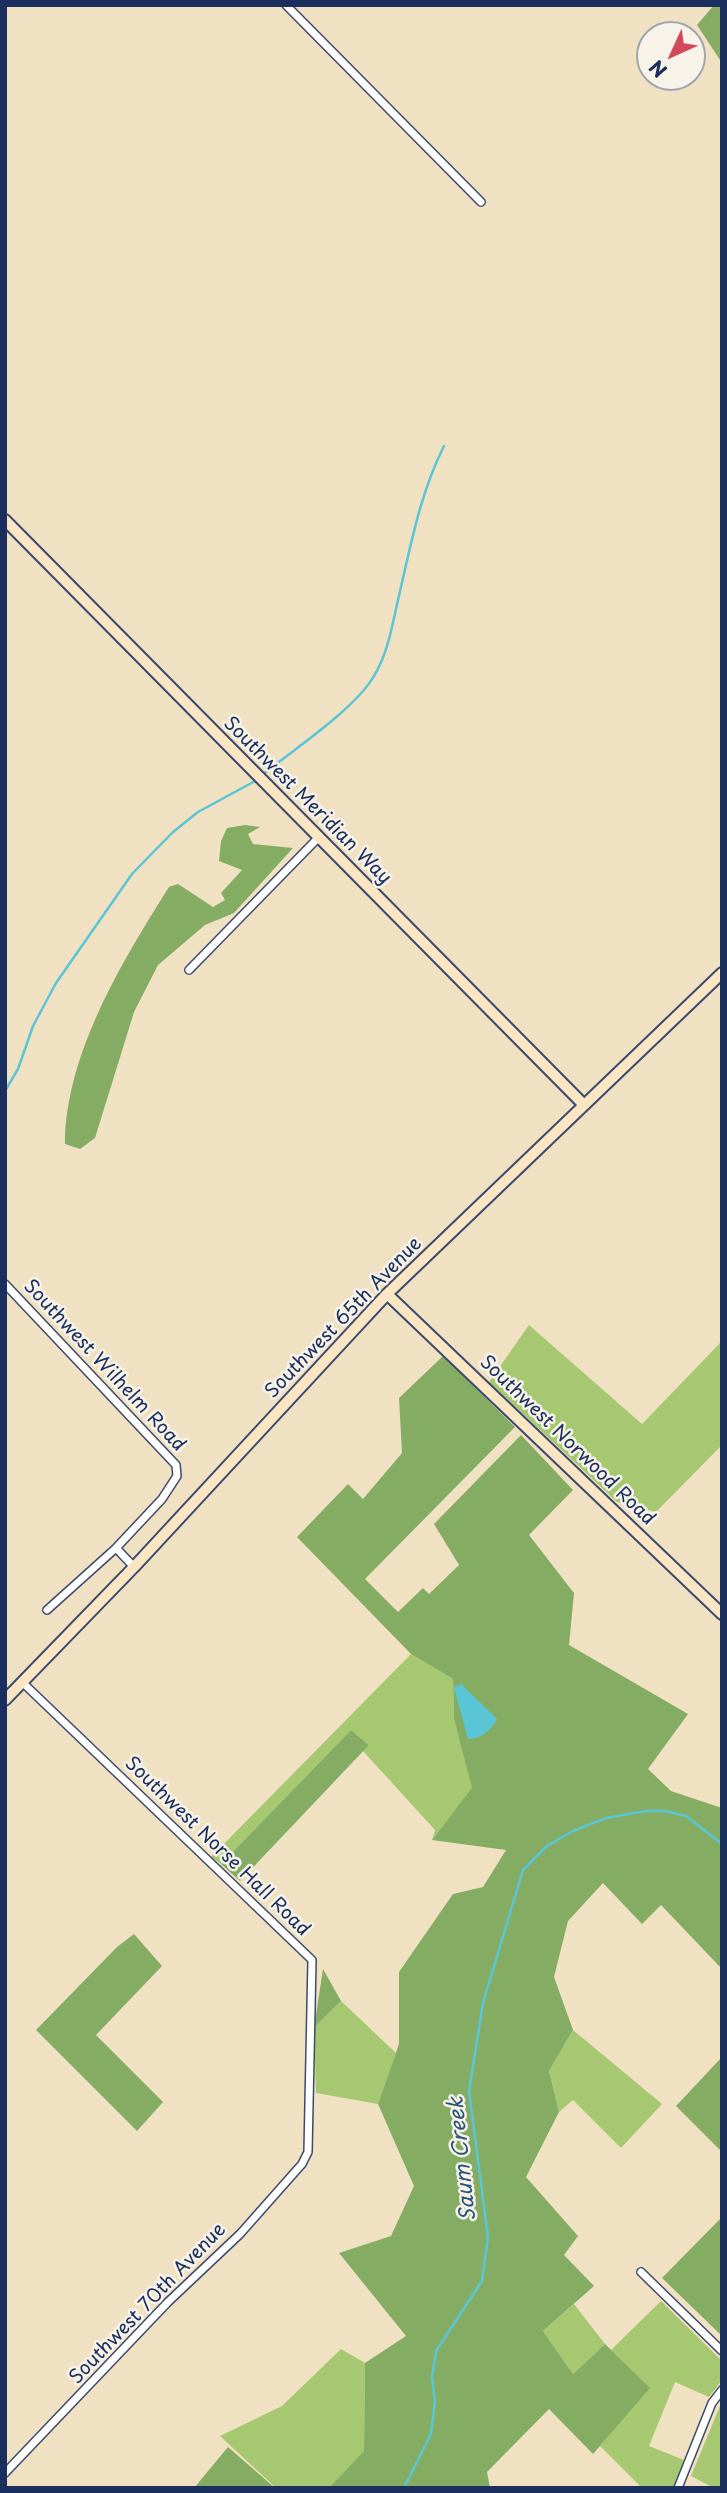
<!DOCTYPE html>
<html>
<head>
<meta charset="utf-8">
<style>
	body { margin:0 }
	#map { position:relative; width:727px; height:2493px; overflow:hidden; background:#f1e1c3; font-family:"Playpen Sans",sans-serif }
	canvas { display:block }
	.frame { position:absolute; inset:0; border:7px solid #1b2f5e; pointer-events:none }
	.north { position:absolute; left:636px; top:21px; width:70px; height:70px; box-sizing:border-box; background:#f7f3e8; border:2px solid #9fa5b1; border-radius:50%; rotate:225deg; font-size:19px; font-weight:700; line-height:28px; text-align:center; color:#1b2f5e }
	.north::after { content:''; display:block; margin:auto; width:24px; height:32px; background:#d1495b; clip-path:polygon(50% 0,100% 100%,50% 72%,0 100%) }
</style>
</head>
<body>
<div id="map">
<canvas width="727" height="2493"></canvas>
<div class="frame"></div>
<div class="north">N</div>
</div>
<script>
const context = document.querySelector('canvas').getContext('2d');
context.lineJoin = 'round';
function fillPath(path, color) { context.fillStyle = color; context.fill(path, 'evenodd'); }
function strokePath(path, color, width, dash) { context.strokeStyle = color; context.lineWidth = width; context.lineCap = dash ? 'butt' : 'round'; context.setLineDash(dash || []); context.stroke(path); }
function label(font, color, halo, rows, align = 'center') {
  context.font = font + ' "Playpen Sans",sans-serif'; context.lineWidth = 5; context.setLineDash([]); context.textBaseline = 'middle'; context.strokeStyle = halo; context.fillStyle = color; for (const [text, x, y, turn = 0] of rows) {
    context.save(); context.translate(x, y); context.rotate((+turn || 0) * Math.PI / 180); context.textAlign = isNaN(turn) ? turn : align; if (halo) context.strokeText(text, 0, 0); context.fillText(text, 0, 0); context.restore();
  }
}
const green = new Path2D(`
	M529,1325L642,1424L722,1341V1445L656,1512L617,1502L489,1382Z
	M411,1654L453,1679L454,1719L473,1788L432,1840L435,1830L363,1751L369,1745L351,1730L221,1864L211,1857Z
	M341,2001L396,2053L378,2104L316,2093L314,2028Z
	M573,2030L662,2104L621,2148L573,2100L559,2112L549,2071Z
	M661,2301L722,2361V2380L709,2397L675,2382L649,2446L684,2460L673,2488H642L600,2446L649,2388L611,2350Z
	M574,2304L605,2344L573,2374L543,2331Z
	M341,2349L365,2363L364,2451L331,2487L276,2488L220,2436L282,2406Z
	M722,2401V2488H714L691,2476Z`);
const forest = new Path2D(`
	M714,5H722V63L697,25Z
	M245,825L260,827L248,834L253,844L293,848L234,913L205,925L158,965L134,1012L95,1138L80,1149L65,1144C66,1053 122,962 169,887L178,884L213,907L225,900L221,893L242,870L219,861L221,841L227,828Z
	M443,1356L515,1427L365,1579L398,1612L423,1588L429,1594L459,1565L434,1524L521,1435L573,1490L529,1535L574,1593L569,1645L688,1714L648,1769L671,1791L722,1808V1969L661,1905L642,1924L603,1883L568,1921L554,1977L573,2030L549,2071L559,2112L526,2177L578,2236L564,2255L594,2286L543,2331L573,2374L605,2344L650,2388L593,2454L549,2409L487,2472L490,2488H329L364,2451L365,2363L406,2336L339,2253L391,2236L414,2186L378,2104L399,2044V1972L453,1894L483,1887L506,1850L432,1840L472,1788L454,1719L453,1679L411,1654L297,1537L348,1484L363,1499L402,1453L399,1398Z
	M351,1730L369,1745L240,1881L221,1864Z
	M134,1934L162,1966L96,2035L163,2102L137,2131L36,2030L117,1947Z
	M323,1969L341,2001L314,2028Z
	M722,2057V2152L676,2106Z
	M722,2217V2336L662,2278Z
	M228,2447L275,2488H194Z`);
const water = new Path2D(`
	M461,1684L497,1719C491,1730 481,1739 468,1739L454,1688Z`);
const stream = new Path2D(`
	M262,775C293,750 355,709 374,676C388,653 392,626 398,600C410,549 420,493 444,446
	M5,1091L18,1069L33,1026L56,983L132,874L173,832L198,812L257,780
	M404,2488L431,2434L435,2401L432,2378L436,2351L482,2281L488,2237L469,2091L483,2003L523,1870L547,1846L573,1831L606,1818L646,1811H665L686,1816L722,1844`);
const street = new Path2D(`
	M286,5L481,202
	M189,970L318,838
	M5,1284L176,1465L177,1476L162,1499L116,1548L47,1610
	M116,1548L134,1567
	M641,2272L722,2351
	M5,2473L168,2302L240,2234L302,2164L308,2152L312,1960L22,1682
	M678,2488L712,2403L722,2390`);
const secondary = new Path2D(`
	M5,520L584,1105
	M387,1294L722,1614
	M5,1700L134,1567L387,1294L722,973`);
const streetNames = [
	["Southwest Meridian Way",307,801,45],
	["Southwest 65th Avenue",344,1318,-46],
	["Southwest Wilhelm Road",104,1366,47],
	["Southwest Norwood Road",567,1441,44],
	["Southwest Norse Hall Road",217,1847,44],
	["Southwest 70th Avenue",148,2304,-46]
];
const waterNames = [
	["Saum Creek",463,2159,-96]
];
fillPath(green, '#a6c871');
fillPath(forest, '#84ac63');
fillPath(water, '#5ac5d5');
strokePath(stream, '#5ac5d5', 2.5);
strokePath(street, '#3b4a6d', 10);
strokePath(secondary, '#3b4a6d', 14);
strokePath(street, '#fff', 7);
strokePath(secondary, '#fbe6c4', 10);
label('19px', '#1b2f5e', '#f7f3e8', streetNames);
label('italic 21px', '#2b547c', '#f7f3e8', waterNames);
</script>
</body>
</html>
